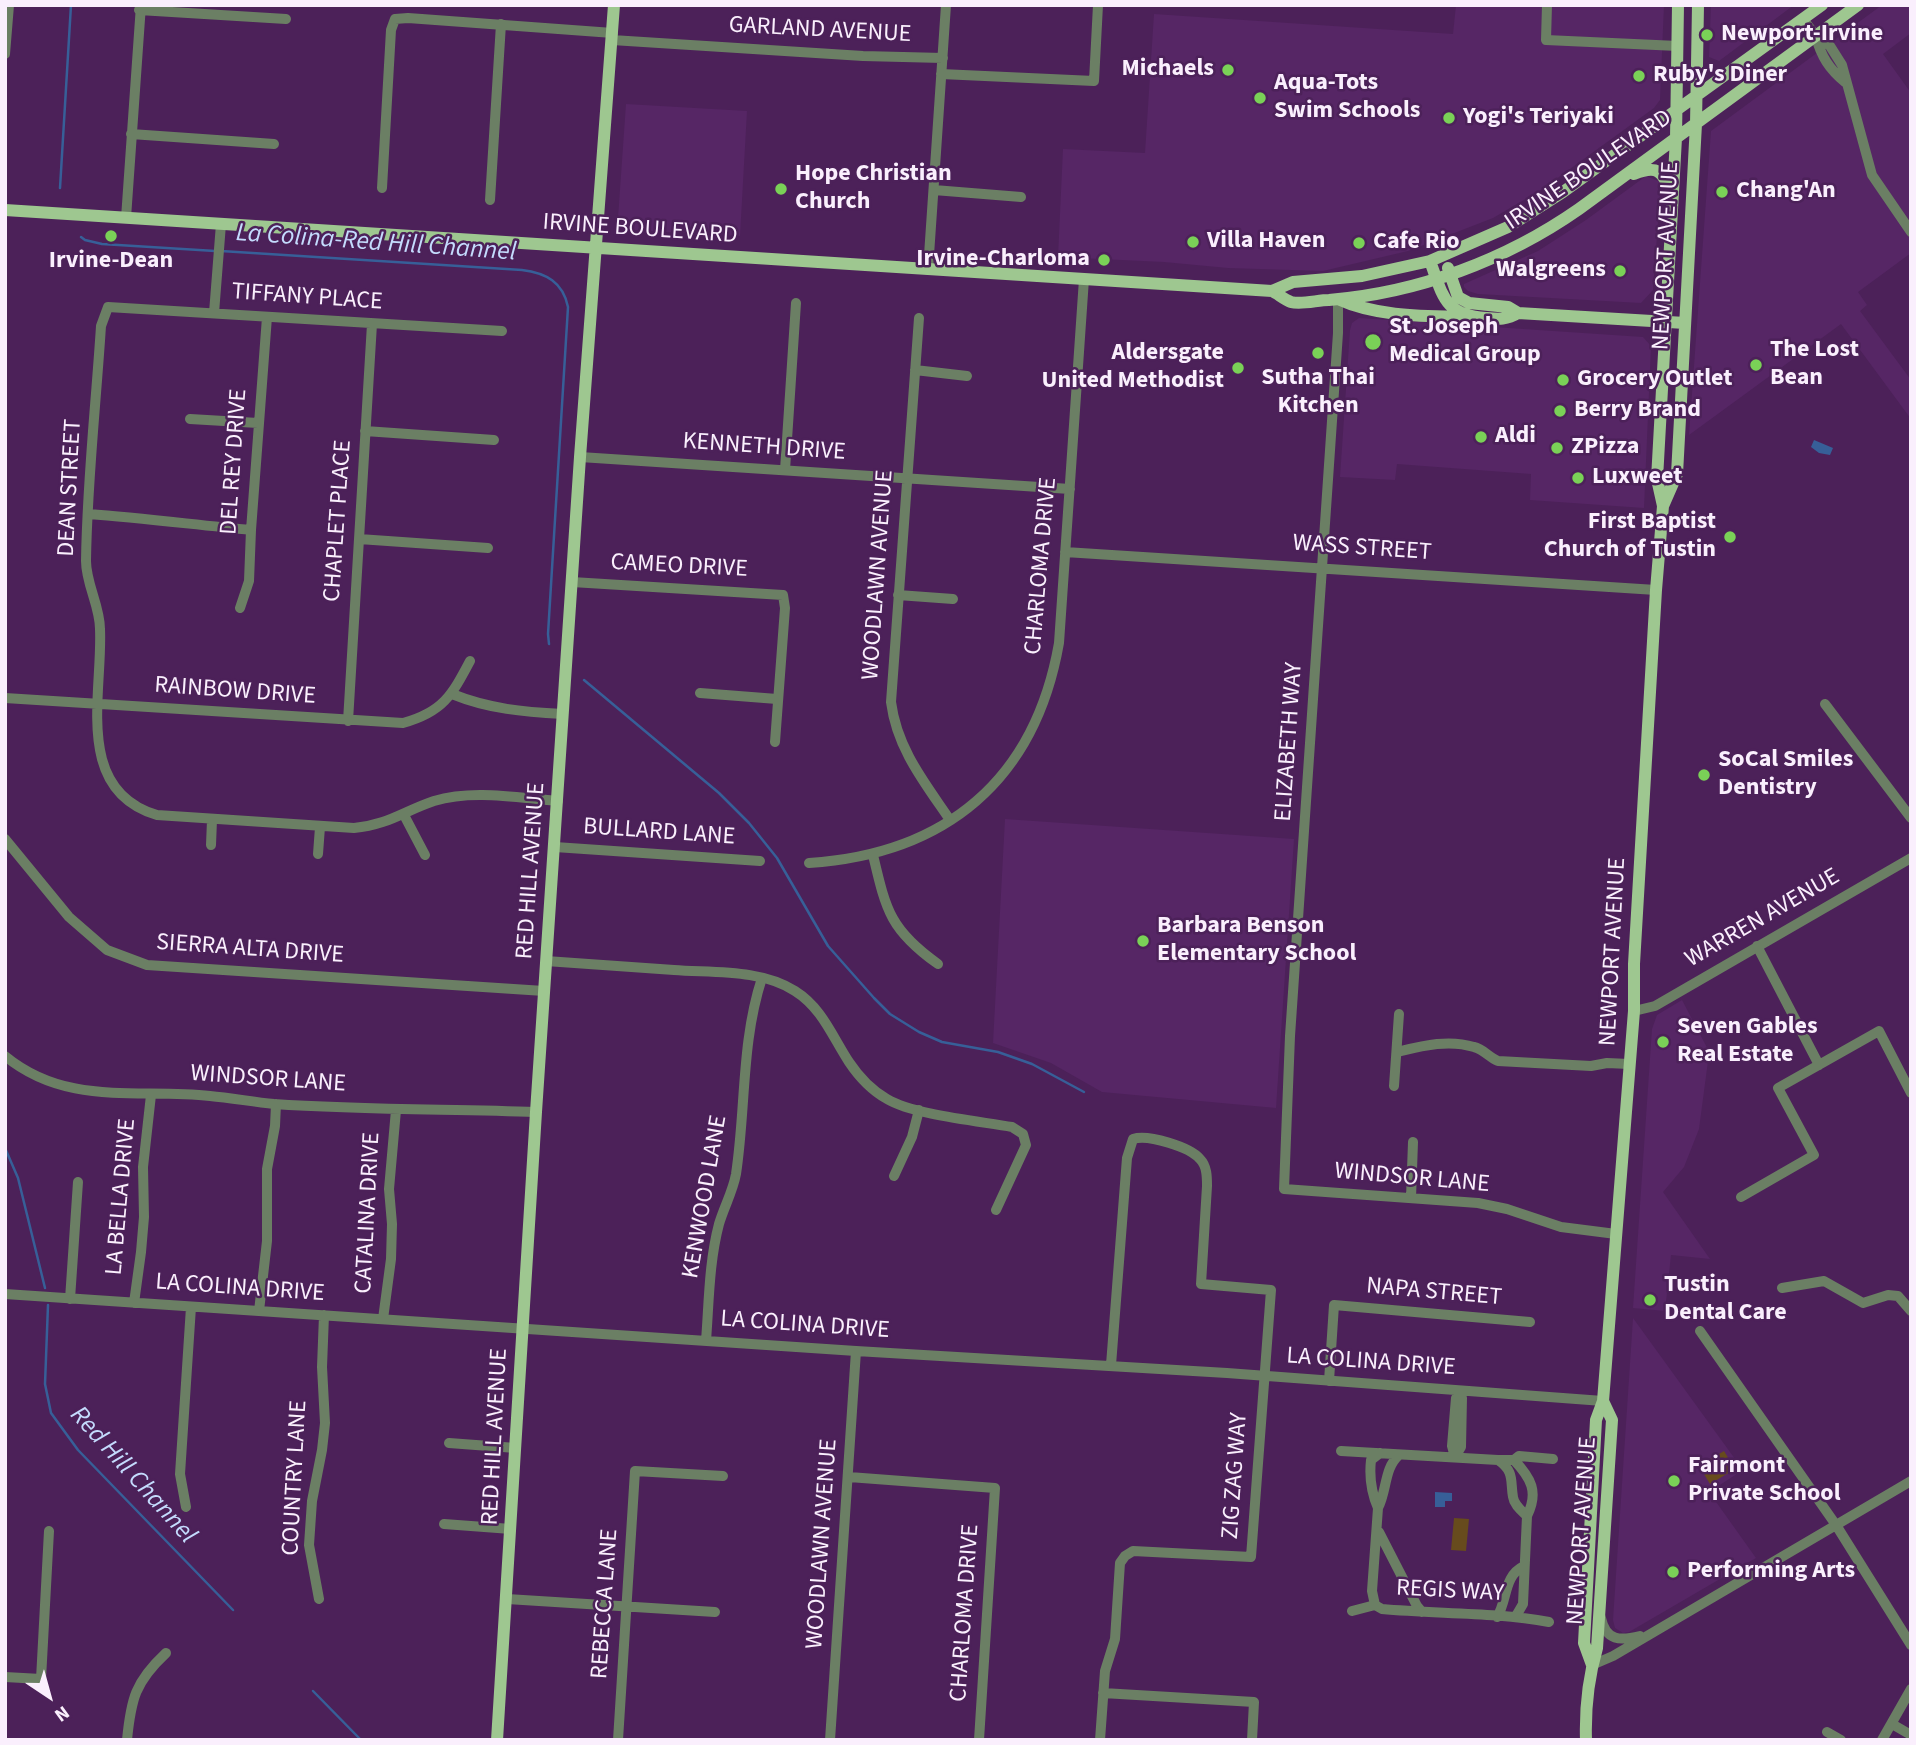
<!DOCTYPE html>
<html>
<head>
<meta charset="utf-8">
<style>
	body { margin:0 }
	#map { position:relative; width:1916px; height:1745px; overflow:hidden; background:#4c2159; font-family:"Source Sans 3",sans-serif }
	canvas { display:block }
	.frame { position:absolute; inset:0; border:7px solid #faeffd; pointer-events:none }
	.north { position:absolute; left:14px; top:1661px; width:70px; height:70px; -webkit-text-stroke:5px #4c2159; paint-order:stroke; rotate:144deg; font-size:19px; font-weight:700; line-height:28px; text-align:center; color:#faeffd }
	.north::after { content:''; display:block; margin:auto; width:24px; height:32px; background:#faeffd; clip-path:polygon(50% 0,100% 100%,50% 72%,0 100%) }
</style>
</head>
<body>
<div id="map">
<canvas width="1916" height="1745"></canvas>
<div class="frame"></div>
<div class="north">N</div>
</div>
<script>
const context = document.querySelector('canvas').getContext('2d');
context.lineJoin = 'round';
function fillPath(path, color) { context.fillStyle = color; context.fill(path, 'evenodd'); }
function strokePath(path, color, width, dash) { context.strokeStyle = color; context.lineWidth = width; context.lineCap = dash ? 'butt' : 'round'; context.setLineDash(dash || []); context.stroke(path); }
function label(font, color, halo, rows, align = 'center') {
  context.font = font + ' "Source Sans 3",sans-serif'; context.lineWidth = 5; context.setLineDash([]); context.textBaseline = 'middle'; context.strokeStyle = halo; context.fillStyle = color; for (const [text, x, y, turn = 0] of rows) {
    context.save(); context.translate(x, y); context.rotate((+turn || 0) * Math.PI / 180); context.textAlign = isNaN(turn) ? turn : align; if (halo) context.strokeText(text, 0, 0); context.fillText(text, 0, 0); context.restore();
  }
}
const built = new Path2D(`
	M1456,5H1664L1660,100L1654,108L1541,190L1493,218L1408,251L1323,271L1228,268L1164,262L1058,257L1063,149L1145,153L1154,14L1453,34Z
	M1711,5H1794L1719,61L1709,57Z
	M1882,5H1911V33L1883,54L1911,93V253L1858,292L1867,305L1860,311L1911,380V419L1841,324L1689,435L1711,131Z
	M626,104L747,111L740,236L629,230L618,218Z
	M1646,176L1661,182L1653,290L1641,303L1478,294L1468,291L1464,287V284L1538,251L1586,220Z
	M1359,318L1643,337L1651,346L1644,508L1530,500L1531,474L1397,464L1395,480L1340,477L1350,330L1352,323Z
	M1005,819L1294,839L1276,1108L1102,1092L1051,1063L993,1043Z
	M1682,1000L1713,1059L1708,1061L1699,1129L1684,1167L1663,1192L1710,1259L1671,1255L1665,1311L1633,1308L1652,1029L1657,1015Z
	M1633,1318L1743,1470L1709,1492L1756,1558L1629,1632L1623,1633L1615,1628L1613,1620Z`);
const green = new Path2D(`
	M1724,1451L1735,1469L1710,1484L1699,1466Z
	M1454,1518L1469,1519L1466,1551L1451,1550Z`);
const water = new Path2D(`
	M1814,440L1833,448L1830,455L1819,453L1811,447Z
	M1435,1492L1452,1493V1501H1445V1507H1435Z`);
const stream = new Path2D(`
	M60,188L71,5
	M81,237L85,240L102,244L215,251
	M221,251L522,270C546,273 563,282 568,307L548,634L549,644
	M584,680L719,793L749,823L777,858L828,946L874,998L890,1014L919,1032L942,1042L998,1052L1032,1064L1084,1092
	M5,1148L18,1178L45,1288
	M48,1305L45,1384L51,1413L78,1450L233,1610
	M313,1691L361,1740`);
const minor = new Path2D(`
	M1547,5L1546,40L1678,46
	M139,10L286,19
	M1803,19L1816,36L1830,46L1842,65L1872,175L1911,232
	M1816,37C1821,56 1829,69 1845,82
	M612,40L863,56L943,58
	M5,54L9,5
	M941,74L1094,81L1098,5
	M131,134L274,144
	M382,188L391,30L395,19L408,18L613,33
	M934,190L1021,197
	M490,200L501,24
	M126,218L141,5
	M928,270L946,5
	M1338,299V333L1290,1036L1284,1189L1478,1203L1507,1209L1561,1227L1616,1234
	M214,313L221,224
	M919,318L891,702C897,749 925,783 950,820
	M502,331L108,307L101,326C96,404 87,483 86,561C86,584 100,606 100,629C103,693 73,790 157,815L354,828C388,825 404,811 434,801C473,789 518,798 558,801
	M915,370L967,376
	M190,419L258,423
	M365,431L494,440
	M580,457L1070,489
	M785,470L796,303
	M89,514C143,518 197,525 251,530
	M359,539L488,548
	M1065,552L1656,590
	M572,582L783,595L785,608L775,742
	M898,595L953,599
	M240,608L249,581L251,530L267,317
	M700,693L777,699
	M452,694C489,709 524,712 563,714
	M5,698L403,723C443,712 452,695 470,661
	M1825,704L1911,818
	M348,721L372,324
	M404,815L425,855
	M5,839L69,917L107,950L147,965L544,991
	M211,845L212,820
	M555,847L760,861
	M318,854L320,827
	M873,855C886,910 890,930 938,964
	M809,863C946,854 1035,780 1059,643L1084,279
	M1757,946L1819,1065
	M546,961C589,964 632,967 674,970C713,973 761,969 795,991C822,1008 832,1036 849,1062C859,1077 871,1090 887,1099C914,1115 978,1121 1012,1127L1023,1134L1026,1145L996,1210
	M1634,1011L1655,1006L1911,858
	M1397,1052C1422,1046 1448,1039 1474,1047C1483,1049 1489,1057 1498,1061L1591,1066L1607,1063L1629,1064
	M5,1056C67,1107 138,1088 210,1096C232,1098 253,1102 274,1104C361,1110 449,1109 536,1112
	M1394,1086L1399,1014
	M894,1176L912,1137L919,1110
	M1741,1197L1814,1155L1778,1088L1879,1031L1911,1093
	M1411,1198L1413,1142
	M1782,1288L1824,1281L1863,1303L1888,1295L1898,1296L1911,1311
	M5,1294L856,1351L1227,1373L1603,1401
	M70,1299L78,1182
	M134,1303L141,1252L144,1217L143,1167L151,1095
	M259,1311L267,1241V1169L275,1126L276,1104
	M383,1319L391,1259L392,1224L389,1189L396,1110
	M1700,1331L1836,1525L1911,1645
	M706,1341C709,1302 709,1262 719,1224C724,1207 733,1191 736,1174C746,1108 741,1042 762,978
	M1329,1381L1334,1305L1530,1322
	M449,1443L516,1448
	M1341,1451L1498,1460H1514L1519,1456L1553,1459
	M1455,1457L1461,1447L1462,1398L1458,1391
	M1455,1457L1452,1446L1456,1398
	M1498,1460C1515,1472 1510,1480 1513,1497C1514,1505 1522,1511 1527,1516
	M1514,1460C1531,1478 1539,1492 1527,1516L1523,1604L1516,1616
	M849,1477L995,1488L979,1740
	M186,1507L180,1474L191,1307
	M1378,1508C1371,1492 1369,1478 1371,1460L1380,1453
	M444,1524L511,1529
	M1379,1532L1417,1606L1422,1612
	M319,1599L309,1545L312,1501L322,1450L325,1423L322,1367L324,1315
	M507,1599L715,1612
	M1375,1605L1372,1591L1378,1508C1387,1491 1384,1468 1399,1455
	M1352,1611L1375,1605L1382,1609C1437,1614 1495,1612 1549,1622
	M1497,1617C1508,1600 1503,1576 1524,1566
	M1601,1618C1606,1641 1620,1641 1640,1636
	M1592,1665L1613,1656L1911,1481
	M5,1677L41,1679L49,1531
	M1103,1693L1254,1702L1252,1740
	M1892,1724L1911,1735
	M1827,1732L1841,1740
	M127,1740C131,1699 135,1682 166,1653
	M618,1740L635,1471L723,1476
	M830,1740L856,1351
	M1100,1740L1105,1671L1115,1639L1120,1563L1125,1556L1133,1551L1251,1557L1271,1290L1201,1284L1207,1186C1207,1177 1207,1166 1200,1159C1190,1147 1148,1134 1133,1139L1127,1158L1111,1365
	M1882,1740L1911,1689`);
const major = new Path2D(`
	M1634,174C1657,165 1662,170 1671,192
	M5,210L1272,291C1278,294 1285,300 1291,302C1301,305 1318,300 1329,300C1418,293 1506,260 1579,209L1858,5
	M1430,261C1443,296 1444,315 1486,318C1498,319 1507,320 1518,313
	M1448,268L1458,297L1469,303L1508,307L1518,313L1685,323
	M1272,291L1293,282L1362,276L1430,261L1508,227L1563,192L1822,5
	M1338,299C1377,317 1425,316 1468,317
	M1663,506L1657,479L1676,138L1678,5
	M1592,1665L1584,1643L1596,1420L1603,1401L1634,1011V964L1656,590L1663,506L1677,474L1696,124L1698,5
	M497,1740L536,1112L580,457L614,5
	M1586,1740C1585,1708 1588,1679 1597,1648L1612,1420L1603,1401`);
const markers = [
	[1707,35,7,"#7ad157"],
	[1228,70,7,"#7ad157"],
	[1639,76,7,"#7ad157"],
	[1260,98,7,"#7ad157"],
	[1449,118,7,"#7ad157"],
	[781,189,7,"#7ad157"],
	[1722,192,7,"#7ad157"],
	[111,236,7,"#7ad157"],
	[1193,242,7,"#7ad157"],
	[1359,243,7,"#7ad157"],
	[1104,260,7,"#7ad157"],
	[1620,271,7,"#7ad157"],
	[1373,342,9,"#7ad157"],
	[1318,353,7,"#7ad157"],
	[1756,365,7,"#7ad157"],
	[1238,368,7,"#7ad157"],
	[1563,380,7,"#7ad157"],
	[1560,411,7,"#7ad157"],
	[1481,437,7,"#7ad157"],
	[1557,448,7,"#7ad157"],
	[1578,478,7,"#7ad157"],
	[1730,537,7,"#7ad157"],
	[1704,775,7,"#7ad157"],
	[1143,941,7,"#7ad157"],
	[1663,1042,7,"#7ad157"],
	[1650,1300,7,"#7ad157"],
	[1674,1481,7,"#7ad157"],
	[1673,1572,7,"#7ad157"]
];
const streetNames = [
	["GARLAND AVENUE",820,31,3],
	["IRVINE BOULEVARD",1589,171,-34],
	["IRVINE BOULEVARD",640,230,4],
	["NEWPORT AVENUE",1667,256,-87],
	["TIFFANY PLACE",307,298,4],
	["KENNETH DRIVE",764,448,4],
	["DEL REY DRIVE",235,462,-86],
	["DEAN STREET",71,488,-87],
	["CHAPLET PLACE",339,521,-86],
	["WASS STREET",1362,549,4],
	["CHARLOMA DRIVE",1042,566,-85],
	["CAMEO DRIVE",679,567,3],
	["WOODLAWN AVENUE",879,575,-86],
	["RAINBOW DRIVE",235,692,4],
	["ELIZABETH WAY",1290,742,-86],
	["BULLARD LANE",659,833,4],
	["RED HILL AVENUE",532,871,-86],
	["WARREN AVENUE",1763,919,-30],
	["SIERRA ALTA DRIVE",250,950,4],
	["NEWPORT AVENUE",1614,952,-87],
	["WINDSOR LANE",268,1080,4],
	["WINDSOR LANE",1412,1179,5],
	["LA BELLA DRIVE",122,1197,-85],
	["KENWOOD LANE",706,1197,-80],
	["CATALINA DRIVE",369,1213,-87],
	["LA COLINA DRIVE",240,1289,4],
	["NAPA STREET",1434,1293,5],
	["LA COLINA DRIVE",805,1326,4],
	["LA COLINA DRIVE",1371,1363,4],
	["RED HILL AVENUE",496,1437,-87],
	["ZIG ZAG WAY",1236,1476,-86],
	["COUNTRY LANE",296,1478,-87],
	["NEWPORT AVENUE",1583,1531,-86],
	["WOODLAWN AVENUE",823,1544,-86],
	["REGIS WAY",1450,1592,3],
	["REBECCA LANE",606,1604,-86],
	["CHARLOMA DRIVE",966,1613,-86]
];
const poiNames = [
	["Newport-Irvine",1721,35],
	["Michaels",1214,70,"right"],
	["Ruby's Diner",1653,76],
	["Aqua-Tots",1274,84],
	["Swim Schools",1274,112],
	["Yogi's Teriyaki",1463,118],
	["Hope Christian",795,175],
	["Church",795,203],
	["Chang'An",1736,192],
	["Villa Haven",1207,242],
	["Cafe Rio",1373,243],
	["Irvine-Charloma",1090,260,"right"],
	["Irvine-Dean",111,262,"center"],
	["Walgreens",1606,271,"right"],
	["St. Joseph",1389,328],
	["Medical Group",1389,356],
	["The Lost",1770,351],
	["Bean",1770,379],
	["Aldersgate",1224,354,"right"],
	["United Methodist",1224,382,"right"],
	["Sutha Thai",1318,379,"center"],
	["Kitchen",1318,407,"center"],
	["Grocery Outlet",1577,380],
	["Berry Brand",1574,411],
	["Aldi",1495,437],
	["ZPizza",1571,448],
	["Luxweet",1592,478],
	["First Baptist",1716,523,"right"],
	["Church of Tustin",1716,551,"right"],
	["SoCal Smiles",1718,761],
	["Dentistry",1718,789],
	["Barbara Benson",1157,927],
	["Elementary School",1157,955],
	["Seven Gables",1677,1028],
	["Real Estate",1677,1056],
	["Tustin",1664,1286],
	["Dental Care",1664,1314],
	["Fairmont",1688,1467],
	["Private School",1688,1495],
	["Performing Arts",1687,1572]
];
const waterNames = [
	["La Colina-Red Hill Channel",376,244,4],
	["Red Hill Channel",132,1476,48]
];
fillPath(built, '#562665');
fillPath(green, '#674b1d');
fillPath(water, '#375f98');
strokePath(stream, '#375f98', 2.5);
strokePath(minor, '#6b7f64', 10);
strokePath(major, '#9ec790', 12);
for (const [x, y, r, color] of markers) { const dot = new Path2D(); dot.arc(x, y, r, 0, 2 * Math.PI); context.fillStyle = color; context.fill(dot); strokePath(dot, '#4c2159', 2.5); }
label('24px', '#faeffd', '#4c2159', streetNames);
label('bold 24px', '#faeffd', '#4c2159', poiNames, 'left');
label('italic 26px', '#c4dbfd', '#4c2159', waterNames);
</script>
</body>
</html>
